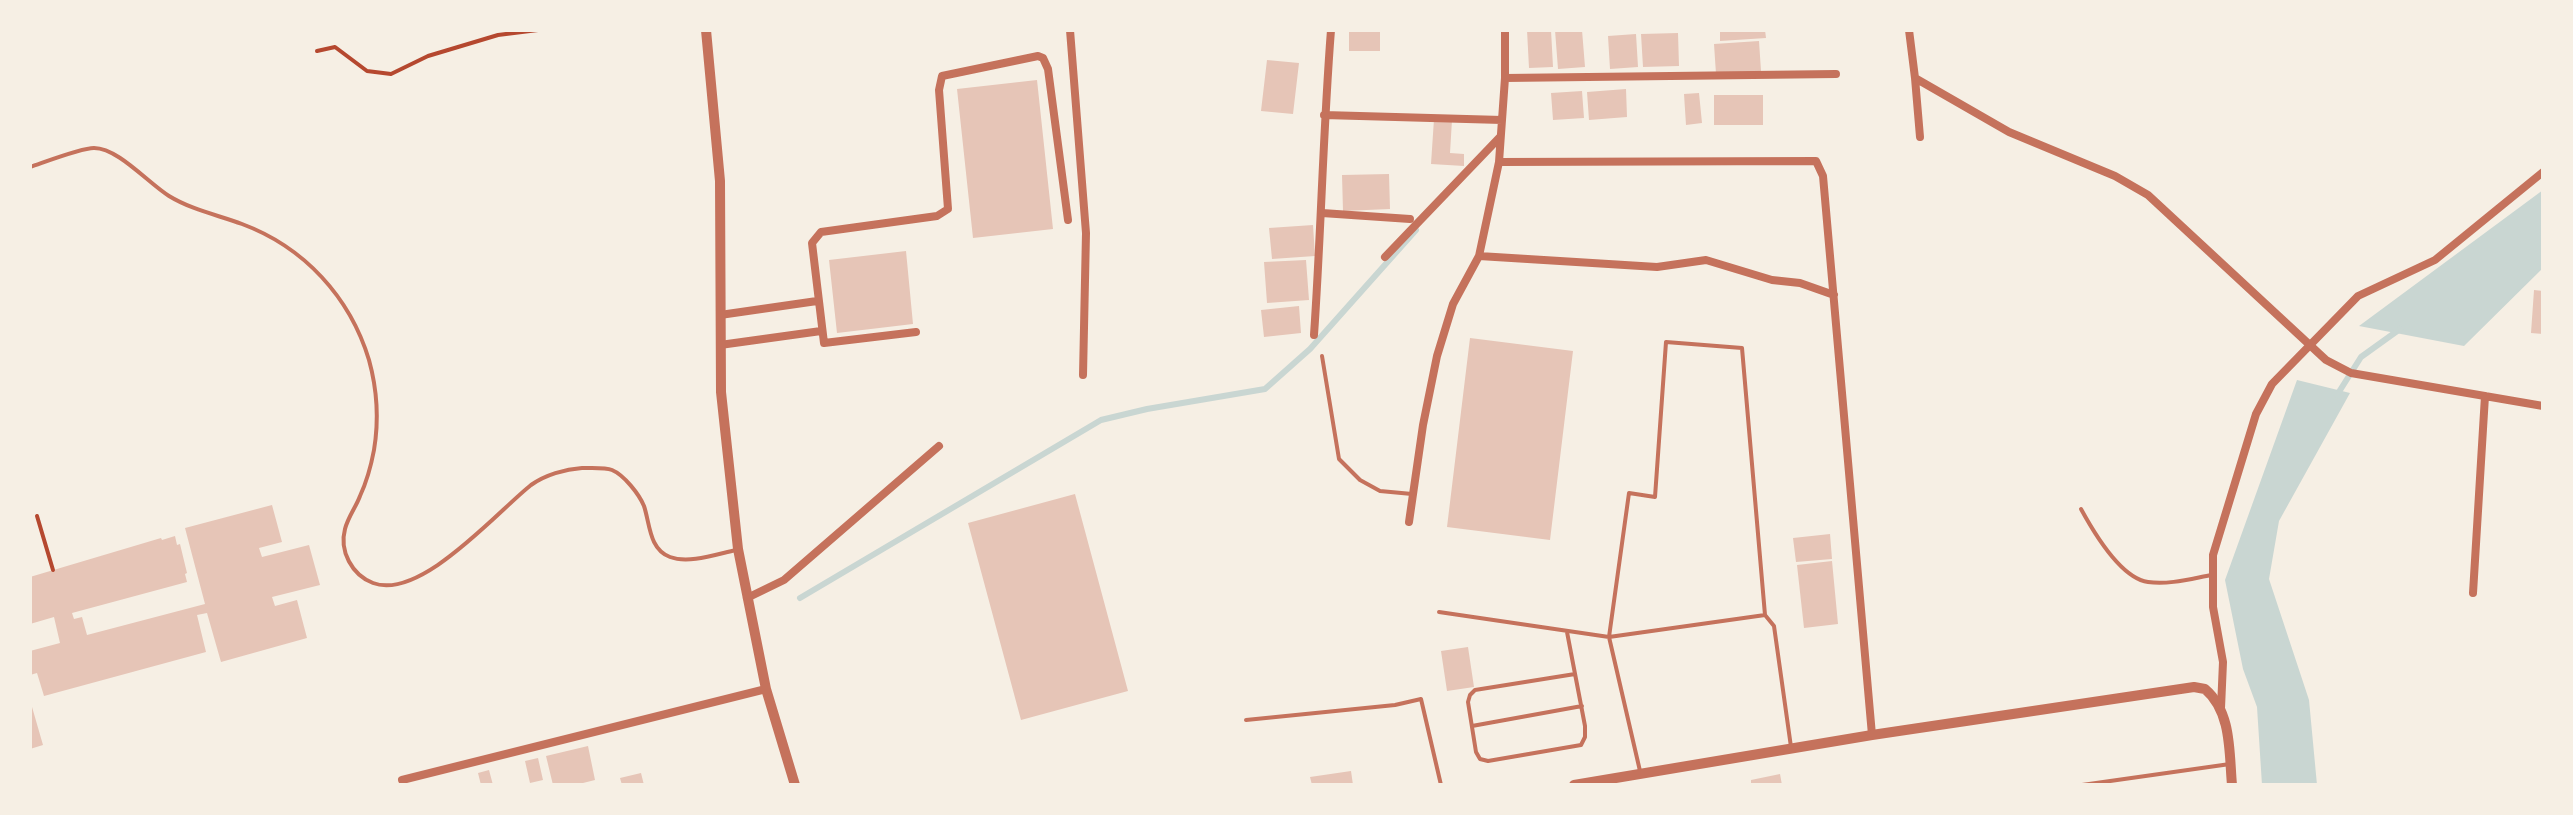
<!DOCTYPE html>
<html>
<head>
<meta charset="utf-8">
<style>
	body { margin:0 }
	#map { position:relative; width:2573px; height:815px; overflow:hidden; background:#f6efe4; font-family:Mulish,sans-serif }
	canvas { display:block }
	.frame { position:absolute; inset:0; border:32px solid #f6efe4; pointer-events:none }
</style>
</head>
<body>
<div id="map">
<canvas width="2573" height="815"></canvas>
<div class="frame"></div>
</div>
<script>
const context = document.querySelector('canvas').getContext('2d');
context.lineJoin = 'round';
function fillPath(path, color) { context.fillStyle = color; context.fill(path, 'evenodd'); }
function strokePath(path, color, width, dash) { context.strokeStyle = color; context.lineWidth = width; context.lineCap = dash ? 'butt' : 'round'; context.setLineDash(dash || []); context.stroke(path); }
const water = new Path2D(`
	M2543,190V268L2464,346L2359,326Z
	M2297,380L2350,393L2279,521L2269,579L2309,700L2317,785H2262L2257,707L2243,669L2225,580Z`);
const stream = new Path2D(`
	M2337,395L2361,357L2400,329
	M800,598L1101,420L1147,409L1265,389L1310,349L1416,230`);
const building = new Path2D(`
	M1349,30H1380V51H1349Z
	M1527,30H1551L1553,67L1529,68Z
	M1555,30H1582L1585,67L1558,69Z
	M1720,30H1765L1766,38L1720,41Z
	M1678,33L1679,66L1643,67L1641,34Z
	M1636,34L1638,67L1610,69L1608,36Z
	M1759,41L1761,71L1716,74L1714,44Z
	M1267,60L1299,63L1293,114L1261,111Z
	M1037,80L1053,229L973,238L957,89Z
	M1626,89L1627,117L1589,120L1587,92Z
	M1582,91L1584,118L1553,120L1551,93Z
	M1699,93L1702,123L1686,125L1684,94Z
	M1714,95H1763V125H1714Z
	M1434,119L1452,120L1450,153L1464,154V166L1431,164Z
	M1389,174L1390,209L1343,211L1342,175Z
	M1313,225L1315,256L1272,259L1269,228Z
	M906,251L913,324L837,333L829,260Z
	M1306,260L1309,300L1267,303L1264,262Z
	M2534,290L2543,291V334L2531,333Z
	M1299,306L1301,333L1264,337L1261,310Z
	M1470,338L1573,351L1550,540L1447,527Z
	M1075,494L1128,691L1021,720L968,523Z
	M272,505L282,542L259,548L262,557L309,545L320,585L272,597L275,606L297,600L307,638L221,662L207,613L197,615L206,652L44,696L37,673L30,675V651L60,643L54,617L30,624V577L161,538L162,540L175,536L177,545L180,544L187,573L185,574L187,582L72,613L74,619L82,617L87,635L205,604L185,528Z
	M1830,534L1832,559L1796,562L1793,538Z
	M1832,561L1838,624L1804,628L1797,565Z
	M1468,647L1474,687L1447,691L1441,651Z
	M30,700L43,745L30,749Z
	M588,746L595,780L575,785H553L546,756Z
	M538,758L543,780L530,783L525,761Z
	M489,770L493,785H481L478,773Z
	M1351,771L1353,785H1312L1310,777Z
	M641,773L644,785H622L620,778Z
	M1780,774L1782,785H1751V780Z`);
const path = new Path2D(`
	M317,51L335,47L367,71L391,74L428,56L498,35L538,30
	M37,516L53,570`);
const service = new Path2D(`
	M30,167C45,162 81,148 94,148C118,148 148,183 169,196C192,210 218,215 242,224C304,247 350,297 369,360C377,389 379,420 374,450C371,466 367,481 360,496C356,507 348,517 345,529C339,551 352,575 373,583C420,601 497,512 531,485C545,475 565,469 582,468C590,468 605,467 612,470C624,475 639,494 644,506C650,524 649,549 670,557C689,564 717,554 736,550
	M1322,356L1339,459L1360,480L1380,491L1412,494
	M2081,509C2093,531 2120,578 2148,582C2168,585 2190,579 2211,575
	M1439,612L1609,637L1629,493L1655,497L1666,342L1742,348L1765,615
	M1567,632L1585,726V737L1581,745L1488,761L1480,759L1476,752L1468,702L1470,695L1475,690L1575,674
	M1246,720L1395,705L1421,699L1441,785
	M1472,726L1582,706
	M1640,771L1609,637L1765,615L1774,626L1791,747
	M2082,785L2230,764`);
const minor = new Path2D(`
	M1070,30L1086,233L1083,375
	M1909,30L1915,78L2009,132L2115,176L2148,195L2326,360L2351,373L2543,406
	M1505,78L1836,74
	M1915,78L1920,137
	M1324,115L1502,120
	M1499,162L1816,161L1823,176L1872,735
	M1322,213L1410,219
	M1479,256L1657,267L1706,260L1772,280L1800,283L1834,295
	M1385,257L1500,137
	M720,315L817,301
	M916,332L824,343L812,243L821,232L937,216L948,209L939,90L942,76L1038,56L1043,58L1048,69L1068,220
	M1314,335C1321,234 1323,132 1331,30
	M720,345L821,331
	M1409,522L1423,425L1437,356L1453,304L1479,256L1499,162L1505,78V30
	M2473,593L2485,396
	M747,598L784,580L939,446
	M2221,708L2223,662L2213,607V555L2256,414L2272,384L2358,296L2435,260L2543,172
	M402,780L766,689`);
const tertiary = new Path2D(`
	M706,30L720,181L721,392L738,549L766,689L795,785
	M1574,785L1872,735L2194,687L2205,689C2232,712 2229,753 2232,785`);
fillPath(water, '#c9d6d2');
strokePath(stream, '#c9d6d2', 6);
fillPath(building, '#e6c5b7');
strokePath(path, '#b5482f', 4);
strokePath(service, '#c5725c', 4);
strokePath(minor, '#c5725c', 8);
strokePath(tertiary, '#c5725c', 10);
</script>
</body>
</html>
